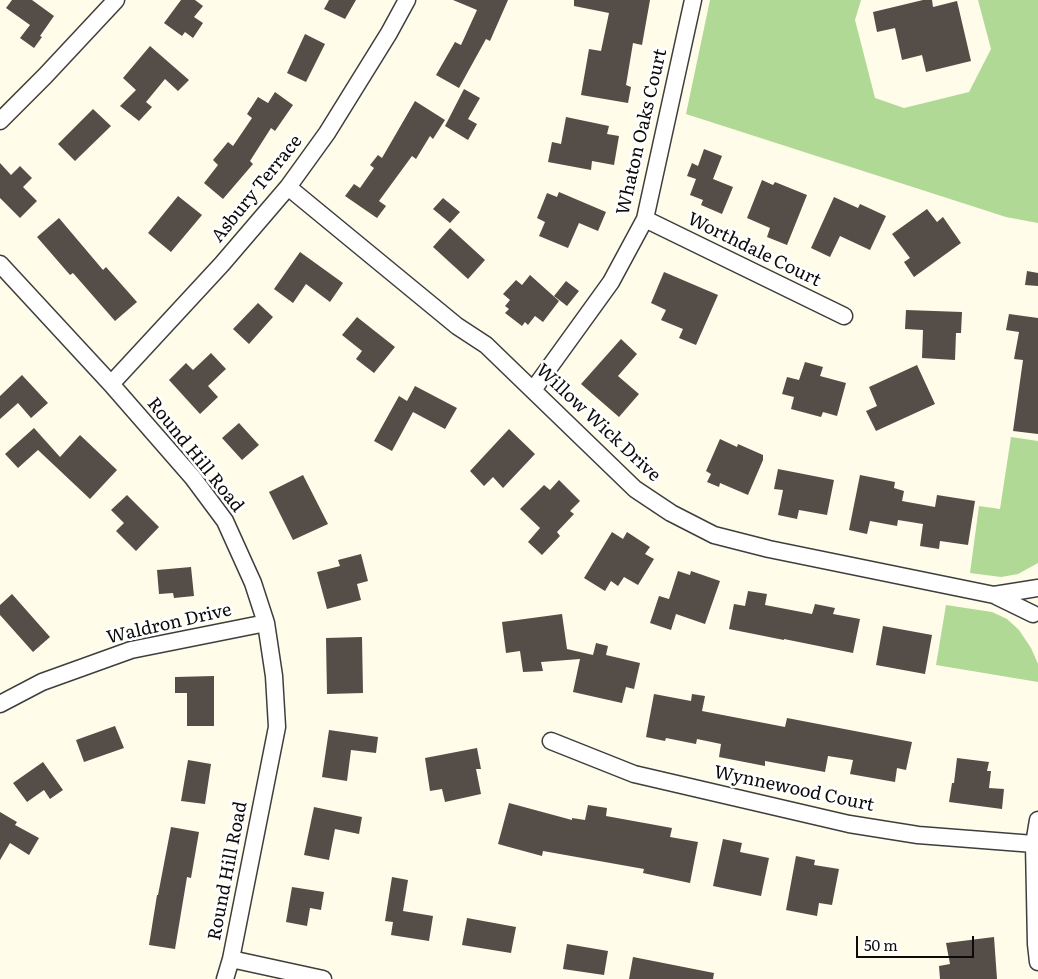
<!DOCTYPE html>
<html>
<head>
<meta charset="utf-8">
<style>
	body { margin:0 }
	#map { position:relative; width:1038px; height:979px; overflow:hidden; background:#fffcea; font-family:Literata,serif }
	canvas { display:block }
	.scale { position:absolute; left:856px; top:936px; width:118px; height:22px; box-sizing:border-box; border:2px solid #0b0b0b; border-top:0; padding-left:6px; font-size:15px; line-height:18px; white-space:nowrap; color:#0b0b0b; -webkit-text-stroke:4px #fff; paint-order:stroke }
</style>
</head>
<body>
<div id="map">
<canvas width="1038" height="979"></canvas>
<div class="scale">50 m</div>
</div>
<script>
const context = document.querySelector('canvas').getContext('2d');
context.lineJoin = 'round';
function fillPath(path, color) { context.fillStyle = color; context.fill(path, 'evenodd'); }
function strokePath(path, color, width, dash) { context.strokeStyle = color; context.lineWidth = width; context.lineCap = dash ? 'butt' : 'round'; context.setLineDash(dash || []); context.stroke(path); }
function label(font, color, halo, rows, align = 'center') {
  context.font = font + ' Literata,serif'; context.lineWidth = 5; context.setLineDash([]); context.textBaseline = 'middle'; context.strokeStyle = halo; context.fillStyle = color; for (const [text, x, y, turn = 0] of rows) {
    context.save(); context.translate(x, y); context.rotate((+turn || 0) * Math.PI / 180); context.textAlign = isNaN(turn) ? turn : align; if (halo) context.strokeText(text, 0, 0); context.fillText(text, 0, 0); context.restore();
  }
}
const forest = new Path2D(`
	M710,0H861L855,20L875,98L904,108L969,92L991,49L978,0H1038V223L1006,217L686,114Z
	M1011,437L1038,441V563L1018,574L1001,577L970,573L979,506L1000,509Z
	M946,605L992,612L1007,619L1019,630L1031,648L1038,664V682L936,665Z`);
const building = new Path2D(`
	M12,0H32L54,16L40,36L42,37L34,48L20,38L30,25L6,8Z
	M181,0H195L203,6L194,17L203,23L193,38L185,32L182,36L164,23Z
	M329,0H356L345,19L324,9Z
	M453,0H508L490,41L486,39L459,88L436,75L455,42L461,45L477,10Z
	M574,0H650L642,45L633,43L626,85L631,87L628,103L581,95L589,49L601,51L609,13L574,6Z
	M923,0H932L933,7L957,1L971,61L926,72L922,55L902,60L895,28L877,32L873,12Z
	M305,34L325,44L306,82L287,73Z
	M150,46L189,80L178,91L165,79L146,102L152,107L139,121L120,106L136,90L123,78Z
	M464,89L480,98L468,119L477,124L468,140L445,126Z
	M275,92L293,105L275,131L271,128L250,161L253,164L223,199L204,183L218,165L213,160L228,142L233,146L252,118L247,114L258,97L268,103Z
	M415,101L445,120L433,139L430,136L416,159L412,156L379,201L386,206L377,218L345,196L354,184L360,188L374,168L370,165L378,155L382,158Z
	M93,109L111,126L75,161L58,144Z
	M566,117L609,126L607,134L619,136L614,165L592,161L591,170L548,162L552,142L561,144Z
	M704,149L722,156L713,179L733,187L722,214L701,205L703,200L690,195L696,179L687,176L692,163L698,166Z
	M0,163L11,175L20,166L32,178L23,187L37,201L20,218L0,198Z
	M762,180L773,185L775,182L807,195L787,245L767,237L770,228L747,218Z
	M559,192L606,212L598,231L579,223L568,248L539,236L545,222L537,218L547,193L557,197Z
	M178,196L202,215L171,252L148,233Z
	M834,197L858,208L860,204L886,216L870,250L840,236L830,257L811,248Z
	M443,198L460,212L450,223L433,209Z
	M927,209L937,222L943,217L961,243L914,277L904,262L910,258L892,234Z
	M59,218L103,270L106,267L137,302L115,321L73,273L70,275L37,237Z
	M450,228L485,260L468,279L433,247Z
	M300,252L343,283L330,302L306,284L293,303L274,289Z
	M1027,271L1038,273V286L1025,285Z
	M664,272L718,295L696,345L679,338L683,329L661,320L666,310L651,303Z
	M530,275L559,301L543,322L535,316L528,325L525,322L522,326L505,313L509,309L505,306L510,300L503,294L516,280L522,285Z
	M566,281L579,291L567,306L554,296Z
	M258,303L273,317L249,344L233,329Z
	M906,310L962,312L961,333H956L955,360L922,358L923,330L905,329Z
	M1009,314L1038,318V434L1013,431L1023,360L1014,359L1019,332L1006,330Z
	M357,317L395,347L374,373L356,359L362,351L342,335Z
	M621,339L637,354L618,376L639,394L619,417L581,384Z
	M211,353L226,369L208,386L218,397L200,414L169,380L186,363L193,370Z
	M805,362L823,367L820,376L846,383L837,416L823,412L821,417L791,409L794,397L782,394L787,377L799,380Z
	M917,365L935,404L876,431L866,411L877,406L869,387Z
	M22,375L48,403L31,418L18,403L0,419V396Z
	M415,386L457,408L445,429L413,412L392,451L374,441L399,396L407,401Z
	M239,423L259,445L242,460L222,438Z
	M34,428L60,457L80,435L117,470L90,499L38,450L18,468L5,454Z
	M509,429L535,454L503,488L493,477L484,486L470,471Z
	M720,439L737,447L738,444L763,455V460L748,495L720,483L719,487L707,482L711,474L706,471Z
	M778,469L834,480L827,515L799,510L797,519L778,515L783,490L774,489Z
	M303,475L328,524L293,540L269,492Z
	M860,475L895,482L894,488L904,491L902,501L935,507L937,495L975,501L968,545L940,541L939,549L920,546L923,524L898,520L897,526L870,521L867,534L849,530Z
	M559,480L580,501L570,511L574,514L557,532L560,536L542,555L528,542L540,528L520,509L544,485L550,490Z
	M127,495L159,527L136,551L116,531L124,523L111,510Z
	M612,532L623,539L627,532L650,547L645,554L654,559L638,585L624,577L618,586L611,581L605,591L584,578Z
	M361,554L368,581L357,584L361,600L327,609L317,572L340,566L338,560Z
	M191,567L194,596L174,598L173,593L159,594L157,570Z
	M678,571L690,575L691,571L720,581L705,624L676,614L671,630L650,623L659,596L669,599Z
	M748,591L767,594L765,605L812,614L815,604L835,608L833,614L860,619L853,653L784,639V640L729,629L734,604L745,606Z
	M12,594L50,637L33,652L0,615V605Z
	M562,614L567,649L593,655L596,643L608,646L606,655L640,663L634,689L626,687L622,703L573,692L580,659L541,662L543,671L523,672L520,651L506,653L502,622Z
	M883,626L932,635L925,674L876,665Z
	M362,637L363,693L327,694L326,638Z
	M214,676V726H187V693H175V677Z
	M654,694L691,701L692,694L705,696L702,711L785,727L787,718L912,742L906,770L897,768L895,782L850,774L853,760L828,756L825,772L765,761V766L719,757L721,744L697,739L696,744L666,738L665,741L646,737Z
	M115,726L124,748L84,762L76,740Z
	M329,730L378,737L376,753L351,750L347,781L322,777Z
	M477,748L481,769H476L481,794L445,802L442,789L430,791L425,758Z
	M957,758L989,762L987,771H991L989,788L1004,789L1002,809L949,802L952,783H954Z
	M188,760L211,764L205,804L181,801Z
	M43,762L63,790L50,799L44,790L27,802L13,783Z
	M509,803L572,820V818L585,820L588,805L607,808L606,816L672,828L670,837L698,842L690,883L643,873L644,869L543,851L542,856L498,844Z
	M314,807L362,817L359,834L335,829L329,860L304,855Z
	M0,812L17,822L15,825L39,838L29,855L10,843L0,860Z
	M171,827L199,832L191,878L187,877L175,949L149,945L157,895H158Z
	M723,839L742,843L740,852L769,858L761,896L713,886Z
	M796,856L815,860L814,865L839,869L832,905L819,903L817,916L786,910Z
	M392,877L408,880L403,911L433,916L429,941L391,935L393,922L385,921Z
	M292,887L324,892L321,910L310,908L307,926L286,922Z
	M467,918L516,927L511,953L462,945Z
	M994,937L997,979H940L939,966L950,964L946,943Z
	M567,944L608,951L604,975L563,969Z
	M633,957L714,973L713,979H629Z`);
const minor = new Path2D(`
	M0,121L45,76L116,0
	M288,187L457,326L486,345L635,489L671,513L714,535L769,549L994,595L1033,614
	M645,219L844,316
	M0,264L111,384L193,478L225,521L253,583L266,623L274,676L277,727L231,959L225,979
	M111,384L222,264L288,187L327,133L389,33L407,0
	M533,390L611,282L645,219L693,0
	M994,595L1038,588
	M0,704L42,682L131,650L266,623
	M551,741L634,774L849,824L918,835L1034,844
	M1038,820L1034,844L1036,944L1038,962
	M231,959L323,979`);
const streetNames = [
	["Whaton Oaks Court",642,132,-77],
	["Asbury Terrace",257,189,-51],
	["Worthdale Court",754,250,26],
	["Willow Wick Drive",598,423,43],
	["Round Hill Road",195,455,51],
	["Waldron Drive",169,624,-13],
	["Wynnewood Court",794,789,12],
	["Round Hill Road",228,871,-79]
];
fillPath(forest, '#afd994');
fillPath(building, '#544d48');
strokePath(minor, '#3e3e3e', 19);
strokePath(minor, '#fff', 16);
label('18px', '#0b0b0b', '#fff', streetNames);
</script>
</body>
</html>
